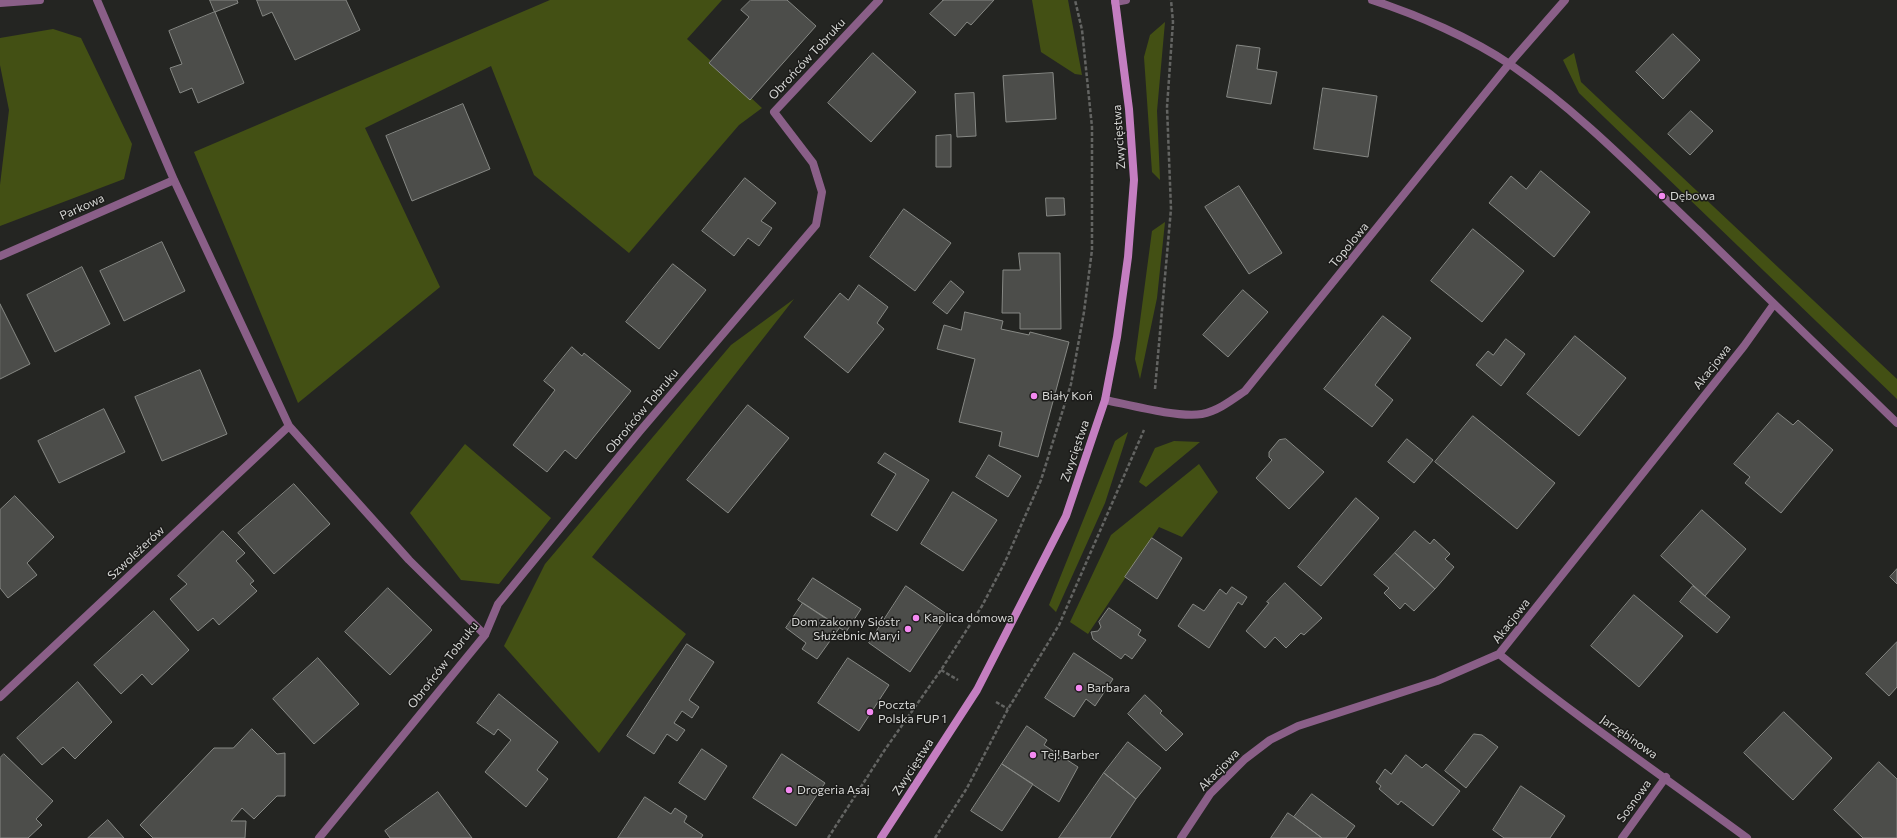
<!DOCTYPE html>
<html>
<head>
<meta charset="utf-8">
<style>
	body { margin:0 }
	canvas { display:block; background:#242522 }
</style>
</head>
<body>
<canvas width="1897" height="838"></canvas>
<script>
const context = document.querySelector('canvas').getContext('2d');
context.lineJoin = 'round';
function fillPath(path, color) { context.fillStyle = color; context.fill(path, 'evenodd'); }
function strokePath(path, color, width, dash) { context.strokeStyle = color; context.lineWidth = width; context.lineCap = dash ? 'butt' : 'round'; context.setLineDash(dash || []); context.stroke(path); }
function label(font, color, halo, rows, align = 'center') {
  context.font = font + ' Commissioner,sans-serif'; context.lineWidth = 3; context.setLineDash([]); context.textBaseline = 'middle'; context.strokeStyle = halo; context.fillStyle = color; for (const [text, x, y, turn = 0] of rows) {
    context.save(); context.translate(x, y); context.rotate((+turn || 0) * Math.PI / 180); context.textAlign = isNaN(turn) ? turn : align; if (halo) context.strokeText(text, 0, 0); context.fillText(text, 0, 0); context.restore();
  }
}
const green = new Path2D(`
	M550,0H722L687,39L762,108L739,125L629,253L534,175L491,66L365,128L440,287L298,403L194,152Z
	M1032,0H1068L1082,75L1075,74L1041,52Z
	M1165,22L1157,111L1160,180L1152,172L1144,57L1150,35Z
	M53,29L81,38L132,144L124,179L0,226V185L9,110L0,65V38Z
	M1574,53L1581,82L1897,379V399L1579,93L1563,60Z
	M1165,222L1157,298L1140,379L1135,359L1152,231Z
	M794,299L592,557L686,634L599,753L504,646L545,564L731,345Z
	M1128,432L1105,503L1056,612L1049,605L1115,441Z
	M1174,441L1200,442L1146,487L1139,482L1155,448Z
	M465,444L551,518L499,584L461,580L410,513Z
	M1199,464L1218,492L1182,537L1159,527L1088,634L1070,622L1111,535Z`);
const building = new Path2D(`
	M210,0H237L238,3L215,12Z
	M257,0H346L360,30L295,60L272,12L263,16Z
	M751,0H787L816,26L750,100L709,63L749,17L741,10Z
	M943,0H942H994L971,25L967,22L955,36L930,14Z
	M215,12L244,83L198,103L192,88L180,93L170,68L182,64L169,31Z
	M1673,34L1700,60L1663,99L1636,72Z
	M1237,45L1260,48L1257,69L1277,72L1271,104L1227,97Z
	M873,53L916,92L871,142L828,103Z
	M1053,73L1056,119L1006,122L1003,76Z
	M1323,88L1377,96L1368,157L1314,149Z
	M974,93L976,136L957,137L955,94Z
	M463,104L490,169L412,201L386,136Z
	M1691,111L1713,131L1690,155L1668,134Z
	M951,135V167H936V136Z
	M1541,171L1590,212L1554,257L1489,203L1511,176L1526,189Z
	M745,178L776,203L761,221L772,228L759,246L748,238L734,256L702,231Z
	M1239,186L1282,253L1249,274L1205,207Z
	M1046,198H1064L1065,215L1047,216Z
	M904,209L951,243L915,291L870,257Z
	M1473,229L1524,271L1482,322L1431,281Z
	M162,242L185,291L124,321L100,271Z
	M1019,253H1060L1061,329H1020V313H1002L1003,270H1020Z
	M673,264L706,290L659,349L626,322Z
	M82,267L110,324L55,352L27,295Z
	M951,281L964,292L947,314L933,303Z
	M859,285L888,307L877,323L884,329L848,373L804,337L840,293L848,300Z
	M1243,290L1268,312L1228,357L1203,335Z
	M0,304L30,364L0,379Z
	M965,312L1003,321L1001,329L1029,335L1030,332L1069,342L1038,457L999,446L1002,432L959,422L975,359L937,349L944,325L961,330Z
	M1383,316L1411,338L1375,385L1393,400L1372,427L1324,389Z
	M1575,336L1626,378L1579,436L1527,394Z
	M1506,339L1525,354L1501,386L1476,365L1488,351L1493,355Z
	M572,347L582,356L584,353L631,391L576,459L565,450L547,472L513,445L555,390L544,381Z
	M200,370L227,434L162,461L135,397Z
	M748,405L789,438L728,513L687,480Z
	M104,409L125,452L59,483L38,441Z
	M1778,413L1793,425L1798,420L1833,450L1781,513L1745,483L1750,477L1734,464Z
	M1473,416L1555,483L1517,529L1435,462Z
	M1286,439L1324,472L1289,509L1256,478L1272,460L1269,457V452L1279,440Z
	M1407,439L1433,460L1414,483L1388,462Z
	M885,453L929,480L897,531L871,515L896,474L878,463Z
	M989,455L1021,476L1008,497L976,477Z
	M294,484L330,524L274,574L238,533Z
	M953,492L997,520L963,571L921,544Z
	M15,496L54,537L27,563L37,575L8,598L0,588V510Z
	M1356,498L1379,518L1321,586L1298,567Z
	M1702,510L1746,549L1705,596L1661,556Z
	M223,531L245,553L236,561L254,581L250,584L257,591L219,625L213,618L198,631L170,599L187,584L178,576Z
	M1415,531L1430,544L1434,539L1450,554L1445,559L1454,567L1435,589L1395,553Z
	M1152,538L1182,558L1157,599L1125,577Z
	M1395,553L1435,589L1414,611L1405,603L1400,609L1384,593L1389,588L1374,575Z
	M1897,569V584L1890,577Z
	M813,578L861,609L846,632L798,600Z
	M1285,583L1322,618L1304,635L1301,633L1286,648L1275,637L1265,648L1246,631L1269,603L1267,602Z
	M906,586L948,615L910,672L869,643Z
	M1693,586L1730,617L1717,633L1680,602Z
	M1232,587L1247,597L1242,605L1238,602L1209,648L1178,626L1193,604L1204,611L1220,589L1226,594Z
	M388,588L432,630L390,675L345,632Z
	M1634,595L1683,636L1639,687L1591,646Z
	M803,603L840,627L817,659L802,649L806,643L786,628Z
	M1109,608L1141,630L1138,635L1146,640L1132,659L1125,654L1121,659L1093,639L1091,632L1098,631L1101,627L1099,622Z
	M154,611L189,650L152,685L142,674L121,694L94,665Z
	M1897,642V687L1889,696L1866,674Z
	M687,644L714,662L689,700L699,707L692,718L682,711L674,723L685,730L677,741L667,734L654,754L627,736Z
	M1074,653L1113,679L1095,706L1086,699L1074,717L1045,698Z
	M318,658L359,704L314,744L273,699Z
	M848,658L889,685L859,731L818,703Z
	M78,682L112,722L75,759L63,747L42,765L17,738Z
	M499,694L558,742L537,770L548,779L526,807L485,772L511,740L498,729L494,735L477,723Z
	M1145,695L1162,711L1160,713L1183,734L1166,751L1128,714Z
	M1784,712L1832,758L1793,800L1744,753Z
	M1027,726L1047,740L1044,745L1078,767L1059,802L1002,764Z
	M252,729L277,754L285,753V796H277L254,819L242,808L231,821H246L245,838H153L140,825L214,748H233Z
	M1474,734L1482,735L1498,747L1466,788L1445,771Z
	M1128,742L1161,768L1136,799L1104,773Z
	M702,749L727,766L705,800L679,783Z
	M4,754L53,801L36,819L42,825L28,838H0V758Z
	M782,754L825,783L796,826L753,798Z
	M1406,755L1422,768L1426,764L1460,791L1433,826L1401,801L1398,805L1379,789L1381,786L1376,782L1385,769L1391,774Z
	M1879,762L1897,779V838H1863L1834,810Z
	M1002,764L1033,784L1002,831L971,811Z
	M1104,773L1136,799L1110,838H1059Z
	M1521,786L1565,816L1550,838H1504L1493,830Z
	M438,792L472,838H390L385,831Z
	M1312,794L1355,826L1346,838H1322L1294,817Z
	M645,797L671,814L675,808L687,816L684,822L703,835L701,838H618Z
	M1288,813L1294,817L1322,838H1271Z
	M108,820L124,838H88Z`);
const path = new Path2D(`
	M1155,389L1171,209L1167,107L1173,22L1171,0
	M941,670L958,680
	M996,702L1008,709
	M828,838L884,751L941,670L982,606L1005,562L1041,480L1071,384L1084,312L1092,250V127L1082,30L1075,0
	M935,838L967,788L1008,709L1059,625L1144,430`);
const minor = new Path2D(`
	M97,0L174,180L289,426L409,560L485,635
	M1372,0C1418,15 1471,38 1511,65C1579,112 1638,173 1698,230C1764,294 1831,359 1897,423
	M1115,2L1126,0
	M0,3L40,0
	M0,256L174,180
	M1105,400C1130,405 1178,418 1202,414C1218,411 1232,400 1245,391L1509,64L1565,0
	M1499,654C1579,719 1664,777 1747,838
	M0,697L289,426
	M319,838L485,635L498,604L640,431L816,225L822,192L813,163L774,112L879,0
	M1181,838L1210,794L1245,759L1270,740L1298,726L1437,681L1499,654L1744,346L1774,304
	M1622,838L1666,777`);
const secondary = new Path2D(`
	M881,838L977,690L1066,516L1105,400L1117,337L1128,257L1134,180L1129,109L1115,0`);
const markers = [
	[1662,196,4,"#f489f1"],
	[1034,396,4,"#f489f1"],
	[916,618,4,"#f489f1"],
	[908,629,4,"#f489f1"],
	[1079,688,4,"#f489f1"],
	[870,712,4,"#f489f1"],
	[1033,755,4,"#f489f1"],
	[789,790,4,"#f489f1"]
];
const streetNames = [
	["Obrońców Tobruku",807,59,-47],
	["Zwycięstwa",1119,137,-94],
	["Parkowa",82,207,-24],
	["Topolowa",1349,245,-51],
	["Akacjowa",1712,367,-52],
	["Obrońców Tobruku",642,411,-50],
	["Zwycięstwa",1075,451,-71],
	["Szwoleżerów",136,553,-43],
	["Akacjowa",1511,621,-52],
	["Obrońców Tobruku",443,665,-52],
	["Jarzębinowa",1629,737,35],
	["Zwycięstwa",913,767,-57],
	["Akacjowa",1219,770,-46],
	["Sosnowa",1634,801,-54]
];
const poiNames = [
	["Dębowa",1670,196],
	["Biały Koń",1042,396],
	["Kaplica domowa",924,618],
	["Dom zakonny Sióstr",900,622,"right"],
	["Służebnic Maryi",900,636,"right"],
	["Barbara",1087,688],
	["Poczta",878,705],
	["Polska FUP 1",878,719],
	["Tej! Barber",1041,755],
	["Drogeria Asaj",797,790]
];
fillPath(green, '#435014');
fillPath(building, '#4c4d4a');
strokePath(building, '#868884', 1);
strokePath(path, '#636462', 2.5, [4, 2]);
strokePath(minor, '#8a5f88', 8);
strokePath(secondary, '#c47ec1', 8);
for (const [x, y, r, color] of markers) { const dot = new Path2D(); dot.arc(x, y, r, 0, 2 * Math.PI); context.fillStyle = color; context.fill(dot); strokePath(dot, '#1b1b19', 1.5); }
label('12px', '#d6d7d5', '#1b1b19', streetNames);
label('12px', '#d6d7d5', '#1b1b19', poiNames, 'left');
</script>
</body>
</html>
